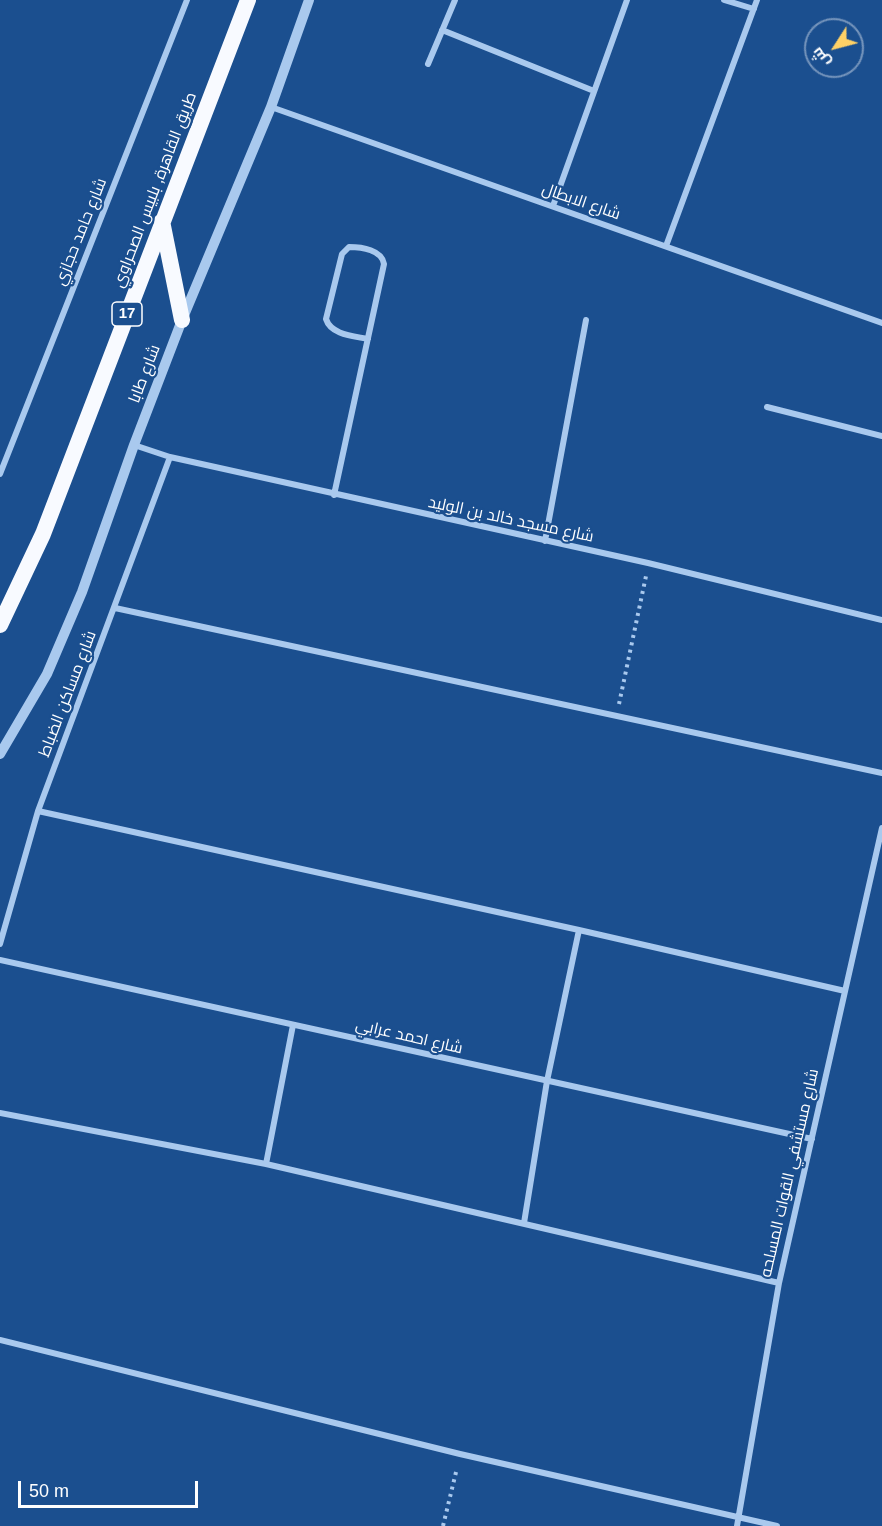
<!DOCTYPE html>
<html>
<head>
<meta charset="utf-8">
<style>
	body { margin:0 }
	#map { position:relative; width:882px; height:1526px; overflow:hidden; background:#1b4f8f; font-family:Arial,Cairo,sans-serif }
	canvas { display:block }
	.north { position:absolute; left:804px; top:18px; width:60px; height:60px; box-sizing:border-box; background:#1b4f8f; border:2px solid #7695bc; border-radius:50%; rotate:234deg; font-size:16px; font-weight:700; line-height:24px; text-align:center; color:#fff }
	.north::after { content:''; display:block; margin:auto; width:21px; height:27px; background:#ffd166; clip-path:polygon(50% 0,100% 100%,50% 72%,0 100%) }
	.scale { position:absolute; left:18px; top:1481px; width:180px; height:27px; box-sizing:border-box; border:3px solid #fff; border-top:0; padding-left:8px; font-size:18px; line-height:21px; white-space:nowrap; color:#fff; -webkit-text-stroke:4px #1b4f8f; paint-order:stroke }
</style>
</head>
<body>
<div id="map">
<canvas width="882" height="1526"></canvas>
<div class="north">ش</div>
<div class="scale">50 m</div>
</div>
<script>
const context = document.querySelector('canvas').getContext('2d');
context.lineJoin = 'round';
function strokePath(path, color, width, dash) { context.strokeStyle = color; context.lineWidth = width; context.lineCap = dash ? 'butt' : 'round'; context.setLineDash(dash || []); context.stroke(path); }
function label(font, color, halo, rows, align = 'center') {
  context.font = font + ' Arial,Cairo,sans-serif'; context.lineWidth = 4.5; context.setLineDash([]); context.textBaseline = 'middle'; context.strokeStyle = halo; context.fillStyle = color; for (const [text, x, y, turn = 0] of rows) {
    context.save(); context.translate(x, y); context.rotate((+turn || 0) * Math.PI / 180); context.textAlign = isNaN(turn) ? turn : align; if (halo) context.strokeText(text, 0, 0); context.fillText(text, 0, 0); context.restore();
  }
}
const path = new Path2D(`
	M619,704L646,576
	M443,1526L457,1468`);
const minor = new Path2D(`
	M724,0L754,9
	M442,30L594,91
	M428,64L455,0
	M271,107L882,323
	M553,206L627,0
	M666,246L757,0
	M767,407L882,436
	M134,445L170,457L648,563L882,620
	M0,474L187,0
	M334,495L384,264C382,250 362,247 349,247L342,254L326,319C331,335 354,336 368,339
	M545,541L586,320
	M115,608L882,773
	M38,811L579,930L845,991
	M0,944L38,811L170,457
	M0,960L812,1139
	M0,1113L266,1164L779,1283
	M266,1164L293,1025
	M524,1223L547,1081L579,930
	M0,1340L460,1454L777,1526
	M737,1526L779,1283L882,828`);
const tertiary = new Path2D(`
	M0,754L47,674L82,592L134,445L182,320L271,107L309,0`);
const trunk = new Path2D(`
	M162,221L182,320
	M0,625L43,534L248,0`);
const shields = [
	[127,314,30]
];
const shieldNames = [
	["17",127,314]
];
const streetNames = [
	["طريق القاهرة, بلبيس الصحراوي",155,190,-69],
	["شارع الابطال",581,202,19],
	["شارع حامد حجازي",81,232,-68],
	["شارع طابا",145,374,-69],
	["شارع مسجد خالد بن الوليد",511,520,12],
	["شارع مساكن الضباط",68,694,-69],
	["شارع احمد عرابي",409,1037,13],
	["شارع مستشفي القوات المسلحه",790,1173,-77]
];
strokePath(path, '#a9c9ee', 4, [3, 4.5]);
strokePath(minor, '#a9c9ee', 6);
strokePath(tertiary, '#a9c9ee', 10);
strokePath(trunk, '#f8faff', 16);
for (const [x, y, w] of shields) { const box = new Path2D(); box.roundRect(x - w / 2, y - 12, w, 24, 4.5); context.fillStyle = '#1b4f8f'; context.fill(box); strokePath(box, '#fff', 1.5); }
label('bold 15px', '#fff', null, shieldNames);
label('16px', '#fff', '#1b4f8f', streetNames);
</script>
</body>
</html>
